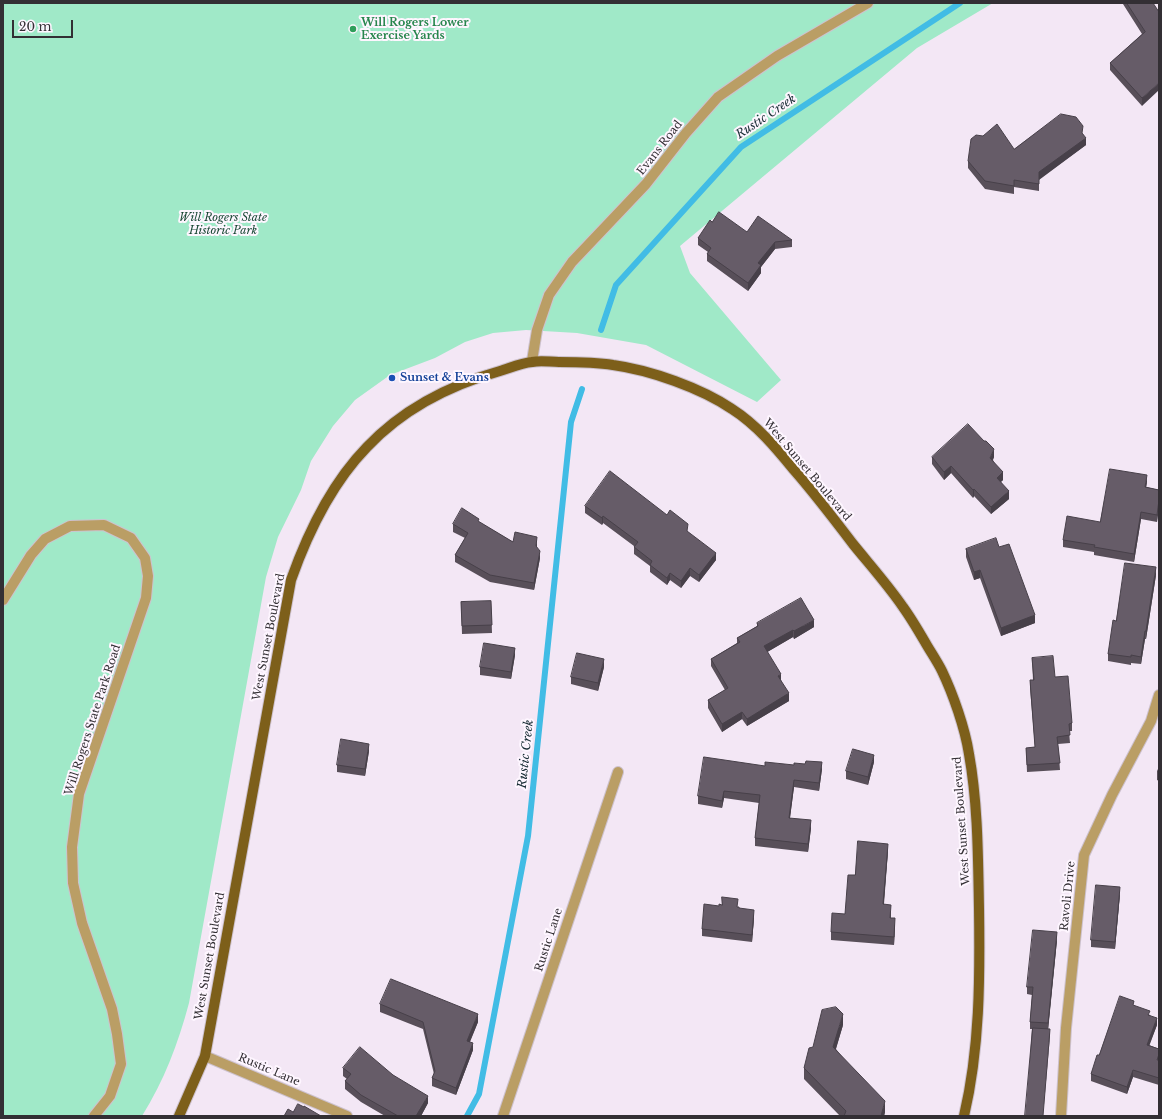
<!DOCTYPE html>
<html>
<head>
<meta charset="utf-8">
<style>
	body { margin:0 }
	#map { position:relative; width:1162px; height:1119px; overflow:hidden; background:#f3e7f5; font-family:"Libre Baskerville",serif }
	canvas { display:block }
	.frame { position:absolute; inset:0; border:4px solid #332f34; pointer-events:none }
	.scale { position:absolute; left:12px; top:20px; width:61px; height:18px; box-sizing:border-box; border:2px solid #332f34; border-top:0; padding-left:5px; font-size:12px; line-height:14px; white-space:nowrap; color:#332f34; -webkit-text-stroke:3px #fef6ff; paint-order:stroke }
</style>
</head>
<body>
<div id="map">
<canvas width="1162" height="1119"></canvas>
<div class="frame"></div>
<div class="scale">20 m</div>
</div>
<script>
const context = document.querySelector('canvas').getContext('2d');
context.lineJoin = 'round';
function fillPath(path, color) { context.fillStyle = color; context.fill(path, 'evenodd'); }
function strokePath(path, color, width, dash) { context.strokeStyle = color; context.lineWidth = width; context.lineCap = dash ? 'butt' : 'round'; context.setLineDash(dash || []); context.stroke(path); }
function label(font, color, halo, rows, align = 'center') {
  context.font = font + ' "Libre Baskerville",serif'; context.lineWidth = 4; context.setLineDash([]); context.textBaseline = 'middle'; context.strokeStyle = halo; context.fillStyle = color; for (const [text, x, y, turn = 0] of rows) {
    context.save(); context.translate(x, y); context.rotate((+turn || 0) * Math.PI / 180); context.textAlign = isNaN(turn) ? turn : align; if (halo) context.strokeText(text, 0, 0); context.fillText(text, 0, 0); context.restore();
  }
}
const green = new Path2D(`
	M3,3H993L917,48L680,246L690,273L781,380L757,402L646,345L577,333L526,330L493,333L465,342L435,358L390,375L355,400L333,426L311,461L301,490L278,537L266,577L189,1003C178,1044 164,1081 142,1116H3Z`);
const stream = new Path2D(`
	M601,330L616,285L741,147L960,3
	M467,1116L479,1094L528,836L571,422L582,389`);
const minor = new Path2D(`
	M532,361L537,330L549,295L572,262L646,184L686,133L718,97L777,56L868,3
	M3,600L31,555L45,539L70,526L104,525L131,538L145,558L148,576L146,598L79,794L72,847L73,883L82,923L112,1009L117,1034L121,1064L110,1096L94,1116
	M205,1056L347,1116
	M503,1116L618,772
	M1061,1116L1066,1028L1084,855L1112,795L1151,721L1159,695`);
const major = new Path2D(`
	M179,1116L205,1056L291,580C308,532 331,484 367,447C403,409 450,385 500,371C510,368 521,363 532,362C541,360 550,362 559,362C577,362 595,362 613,365C650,370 701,388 732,409C757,425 776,448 794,470C815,494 834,519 853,544C870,565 888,585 903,607C911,618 918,630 925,642C930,651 937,661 942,671C953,694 965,728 969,754C978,804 978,857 979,908C980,978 980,1048 964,1116`);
const wall = new Path2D(`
	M1123,3H1153L1142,106L1110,70V63L1142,34L1123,4Z
	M1083,134L1086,145L1039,179V191L1014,187V194L985,189L968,168V161L1014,149Z
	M712,222L747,232L792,240V247L775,249L761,267V273L748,291L707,261V254L708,252L698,245V238Z
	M932,457H994L993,460L1003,480L1001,482L1009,499L991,514L974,496L973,498L951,473L944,480L932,464Z
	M1147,482L1146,487L1159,490L1157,522L1141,519L1134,562L1094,555V552L1063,547V540L1100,522Z
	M585,506L688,532L716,560L699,582L690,576L681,588L670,580L667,585L650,572V566L634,554V546L603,523L602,525L585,513Z
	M479,522L513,542L537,544V548L540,558L534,590L490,582L455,562V555L465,538L453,532V524Z
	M999,547L1035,623L1001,636L980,578L974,580L966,557V549Z
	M1156,575L1146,639H1145L1141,664L1131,663V665L1108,661V654L1116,621Z
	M491,601L492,633L462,634L461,602Z
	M757,623L814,627L794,639L793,637L767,652L781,680L789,701L747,726L742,719L722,732L708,708V700L725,690L711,666V659L737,643V638L757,626Z
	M515,655L511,679L480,675V667Z
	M1032,658L1055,677L1072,723V731H1069L1070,743L1058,744L1060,770L1027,772L1026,748L1035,747L1030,688V680H1033Z
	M604,667L598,691L571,684V677Z
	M369,751L365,776L337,772V765Z
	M1159,760V781L1157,780V771L1158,769V762Z
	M874,762L868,785L846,779V771Z
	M765,766L822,769L819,791L794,787L790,818L811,828L808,852L755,846V838L759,803L724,798L722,808L698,804V796Z
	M888,851L884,904L891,912V918L895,926L894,945L831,940V932L845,914L855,875Z
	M1120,894L1115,949L1091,947V940Z
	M738,907L739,908L754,918L752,942L702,936V929Z
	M1057,940L1048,1029L1050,1036L1027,1100L1032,1029H1030V1022L1032,995L1027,994V987Z
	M380,1004L478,1022L470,1042L473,1050L456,1095L432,1086V1078L434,1074L423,1029L380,1012Z
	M1134,1006L1150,1015L1157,1025L1149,1045L1159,1049V1085L1133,1077L1127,1094L1091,1081V1074L1099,1055Z
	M843,1025L836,1049L885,1112L884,1116H840L804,1079V1068L813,1047Z
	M343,1068L393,1075L428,1103L421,1116H385L361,1102L345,1089V1081L347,1079L343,1076Z`);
const shadedWall = new Path2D(`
	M1159,83V90L1142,106V98Z
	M1086,138V145L1039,180V172Z
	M775,242V249L761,267V273L748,291V283L758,263Z
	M994,449V457L990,465V458Z
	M951,466V473L944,480V472Z
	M1003,472V480L997,485V478Z
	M1147,475V482L1145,494V487Z
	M974,489V496L973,498V490Z
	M1009,491V499L991,514V507Z
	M1159,500V508L1157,522V515Z
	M1141,512V519L1134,562V554Z
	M603,516V523L602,525V518Z
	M537,537V544L536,554V546Z
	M540,551V558L534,590V583Z
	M716,553V560L699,582V575Z
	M1156,567V575L1146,639V631Z
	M690,568V576L681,588V581Z
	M980,570V578L974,580V572Z
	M670,573V580L667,585V578Z
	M1035,615V623L1001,636V628Z
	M814,620V627L794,639V631Z
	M793,630V637L764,654V646Z
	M1145,631V639L1141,664V657Z
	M515,648V655L511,679V672Z
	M604,659V667L598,691V683Z
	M781,674V681L778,676Z
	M789,693V701L747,726V719Z
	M742,712V719L722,732V724Z
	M369,744V751L365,776V769Z
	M874,755V762L868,785V777Z
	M822,762V769L819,791V783Z
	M794,780V787L789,825V818Z
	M724,791V798L722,808V801Z
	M811,820V828L808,852V844Z
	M888,844V851L883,912V904Z
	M1120,887V894L1115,949V942Z
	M754,910V918L752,942V935Z
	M895,918V926L894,945V937Z
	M1057,932V940L1048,1031V1023Z
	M478,1014V1022L467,1048V1041Z
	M843,1014V1025L833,1058V1047Z
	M1157,1018V1025L1147,1052V1045Z
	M1050,1029V1036L1043,1116Z
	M473,1043V1050L456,1095V1088Z
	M1133,1070V1077L1127,1094V1087Z
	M428,1096V1103L421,1116H416Z
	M885,1101V1112L884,1116H881Z`);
const building = new Path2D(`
	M1127,3H1153L1159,12V83L1142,98L1110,63L1145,32Z
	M1061,114L1076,117L1083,126L1082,133L1086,138L1039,172V184L1014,180V186L985,181L968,161L971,139L976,135L983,136L997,124L1014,149Z
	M719,212L747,232L758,216L792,240L775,242L758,263L761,265L748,283L707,254L711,248L698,238L710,220L712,222Z
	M968,424L984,441H986L994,449L990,458L1003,472L997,478L1009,491L991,507L974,489L973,490L951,466L944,472L932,457Z
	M1110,469L1147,475L1145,487L1159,490V500L1157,515L1141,512L1134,554L1094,547L1095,545L1063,540L1067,516L1100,522Z
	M610,471L667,515L670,510L688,524L687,531L716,553L699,575L690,568L681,581L670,573L667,578L650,565L652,561L634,547L638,542L603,516L602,518L585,506Z
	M462,508L479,519L478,521L513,542L515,532L537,537L536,546L540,551L534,583L490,575L455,555L468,533L453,524Z
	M996,538L999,547L1009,544L1035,615L1001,628L980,570L974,572L966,549Z
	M1125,563L1156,567L1146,631H1145L1141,657L1131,655V657L1108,654L1113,620L1116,621Z
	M801,598L814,620L794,631L793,630L764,646L781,674L778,676L789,693L747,719L742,712L722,724L708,700L728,688L711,659L740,642L737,638L758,626L757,623Z
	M491,601L492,625L462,626L461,602Z
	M484,643L515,648L511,672L480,667Z
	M577,653L604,659L598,683L571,677Z
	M1053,656L1055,677L1068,676L1072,723L1069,724L1070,735L1057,737L1060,763L1027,765L1026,748L1035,747L1030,680H1034L1032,658Z
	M341,739L369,744L365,769L337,765Z
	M853,749L874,755L868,777L846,771Z
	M704,757L765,766V762L794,765V763L805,764L806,761L822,762L819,783L794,780L789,818L811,820L808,844L755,838L760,795L724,791L722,801L698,796Z
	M858,841L888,844L883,904L891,905L890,918H895L894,937L831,932L832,913L845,914L848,875H855Z
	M1096,885L1120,887L1115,942L1091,940Z
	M722,897L738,899L737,907H739V908L754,910L752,935L702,929L704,904L719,906V904L722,905Z
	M1033,930L1057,932L1048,1023L1030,1022L1033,987H1027Z
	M391,979L478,1014L467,1041L473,1043L456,1088L432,1078L435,1071L423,1022L380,1004Z
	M1120,996L1134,1001L1133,1005L1150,1011L1148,1015L1157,1018L1147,1045L1159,1049V1054L1157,1060H1159V1078L1133,1070L1127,1087L1091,1074L1097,1055H1099Z
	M836,1007L843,1014L833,1047L885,1101L881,1116H844L846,1111L804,1068L809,1048L813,1047L822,1010Z
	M1033,1028L1050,1029L1043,1116H1025Z
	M360,1047L393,1075L428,1096L416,1116H398L361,1095L345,1081L351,1074L343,1068Z
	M298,1104L304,1107V1106L321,1116H284L288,1109L293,1112Z`);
const markers = [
	[353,29,4,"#2e9e5b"],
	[392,378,4,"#1a4fb4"]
];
const leisureNames = [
	["Will Rogers Lower",361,23],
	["Exercise Yards",361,36]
];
const streetNames = [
	["Evans Road",660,148,-52],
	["West Sunset Boulevard",807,470,50],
	["West Sunset Boulevard",269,637,-79],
	["Will Rogers State Park Road",93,720,-72],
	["West Sunset Boulevard",962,821,-94],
	["Ravoli Drive",1068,896,-84],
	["Rustic Lane",549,940,-72],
	["West Sunset Boulevard",210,956,-80],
	["Rustic Lane",269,1070,23]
];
const parkNames = [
	["Will Rogers State",223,218],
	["Historic Park",223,231]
];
const transitNames = [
	["Sunset & Evans",400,378]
];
const waterNames = [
	["Rustic Creek",766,117,-34],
	["Rustic Creek",526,754,-84]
];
fillPath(green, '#a0e9c8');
strokePath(stream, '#41bce5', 6);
strokePath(minor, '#cdc2ce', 12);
strokePath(major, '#cdc2ce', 12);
strokePath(minor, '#ba9e65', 10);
strokePath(major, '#7d5f1a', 10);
fillPath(wall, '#584f59');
fillPath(shadedWall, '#474049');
fillPath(building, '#665c68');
strokePath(building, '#474049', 1);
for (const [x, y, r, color] of markers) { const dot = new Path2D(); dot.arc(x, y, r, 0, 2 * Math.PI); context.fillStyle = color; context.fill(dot); strokePath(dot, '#fef6ff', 1.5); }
label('bold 11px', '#27864d', '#fef6ff', leisureNames, 'left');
label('11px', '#332f34', '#fef6ff', streetNames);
label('italic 11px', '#184734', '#fef6ff', parkNames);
label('bold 11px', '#164399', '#fef6ff', transitNames, 'left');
label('italic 12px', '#192d35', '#fef6ff', waterNames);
</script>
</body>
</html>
